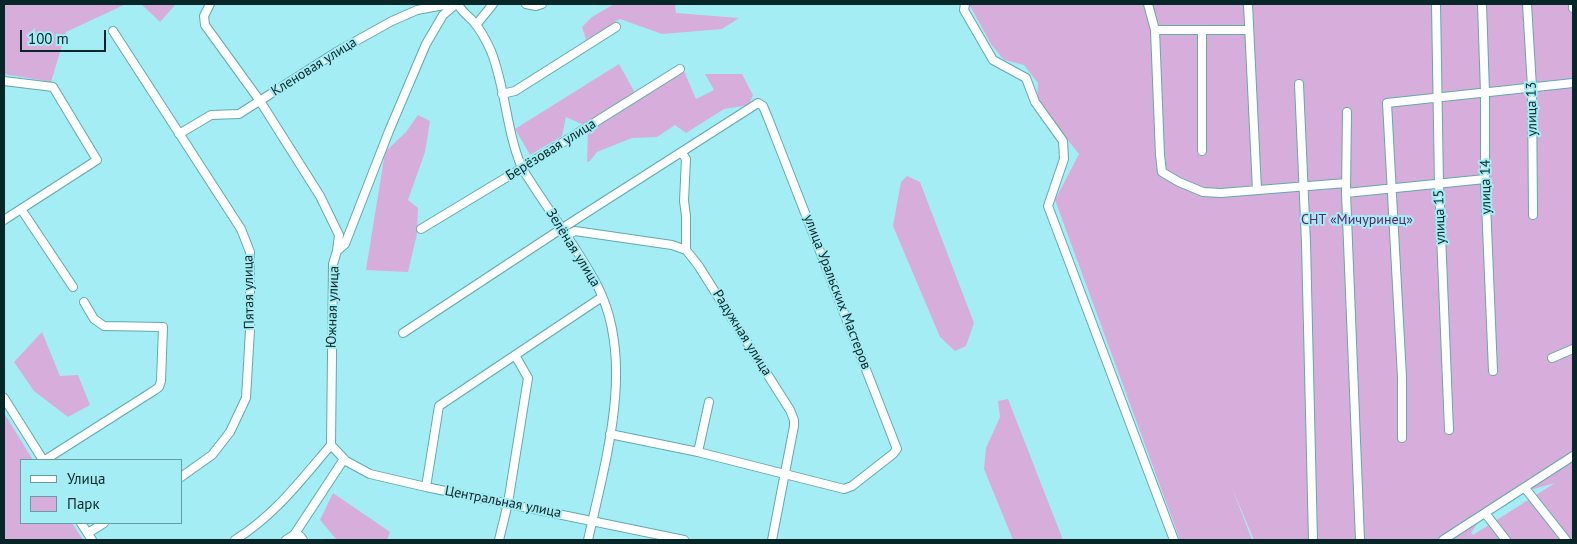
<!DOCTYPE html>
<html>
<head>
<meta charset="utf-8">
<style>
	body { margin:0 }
	#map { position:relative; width:1577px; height:544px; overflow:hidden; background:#a4edf4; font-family:"PT Sans",sans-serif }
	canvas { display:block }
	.frame { position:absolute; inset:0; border:5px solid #062628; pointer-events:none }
	.legend { position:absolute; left:20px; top:459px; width:162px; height:65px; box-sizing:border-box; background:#a4edf4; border:1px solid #659da2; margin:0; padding:6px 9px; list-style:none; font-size:15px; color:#062628 }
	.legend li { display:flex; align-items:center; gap:10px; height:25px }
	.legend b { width:25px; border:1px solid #659da2 }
	.scale { position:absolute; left:20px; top:30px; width:86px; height:22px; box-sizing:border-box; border:2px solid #062628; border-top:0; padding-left:6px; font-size:15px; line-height:18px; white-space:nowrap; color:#062628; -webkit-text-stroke:4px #a4edf4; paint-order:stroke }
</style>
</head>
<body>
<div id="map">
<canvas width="1577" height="544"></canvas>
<div class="frame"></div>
<ul class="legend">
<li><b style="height:6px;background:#fff"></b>Улица</li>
<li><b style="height:14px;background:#d7aedb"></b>Парк</li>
</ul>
<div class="scale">100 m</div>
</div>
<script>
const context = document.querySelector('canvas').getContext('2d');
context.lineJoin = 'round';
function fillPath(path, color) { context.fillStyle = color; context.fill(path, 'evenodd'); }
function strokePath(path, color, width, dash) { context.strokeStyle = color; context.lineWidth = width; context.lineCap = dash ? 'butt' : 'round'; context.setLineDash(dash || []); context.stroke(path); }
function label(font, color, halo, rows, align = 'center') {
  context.font = font + ' "PT Sans",sans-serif'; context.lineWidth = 4; context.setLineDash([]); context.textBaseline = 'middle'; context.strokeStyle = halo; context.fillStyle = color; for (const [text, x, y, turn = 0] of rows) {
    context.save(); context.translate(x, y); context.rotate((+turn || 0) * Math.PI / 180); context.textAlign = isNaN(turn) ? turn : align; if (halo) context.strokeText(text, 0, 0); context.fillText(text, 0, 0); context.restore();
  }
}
const green = new Path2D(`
	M4,4H126L66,32L51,82L4,74Z
	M141,4H176L160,22Z
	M614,4H675L676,13L739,18L722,29L662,34L620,19L586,40L582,27L592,17Z
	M969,4H1573V540H1254L1232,488L1252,540H1180L1055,200L1079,154L1037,101L1038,83L1024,65L1004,60L991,44ZM1555,483L1473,535L1471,533L1489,505L1499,499Z
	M619,64L639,100L684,71L696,99L714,90L705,74H742L753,95L749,105L724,109L686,133L675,125L657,137L632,138L597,152L590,161L587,162L588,127L566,117L562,136L530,155L515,129Z
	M418,115L430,121L425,152L408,200L418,208L417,234L408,272L366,270L385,152L406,132Z
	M907,176L920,182L974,323L966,346L955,351L940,337L893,226L901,182Z
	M42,332L60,376L78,375L90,405L68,417L34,391L14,362Z
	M1008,399L1063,540H1013L984,469L986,448L1000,417L998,401Z
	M4,413L33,460H21V523H72L83,540H4Z
	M333,493L390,532L387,540H337L320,520Z`);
const minor = new Path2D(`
	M210,4L204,16L205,25L260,101L320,196L339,235L337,251
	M458,4C461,11 468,16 473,21C481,30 486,40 491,51C506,89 506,131 522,168C546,208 577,246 598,287C636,363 605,462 588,540
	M526,4L536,6L542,4
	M965,4L964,10L993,60L1026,78L1035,102L1063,141L1064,159L1048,206L1174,540
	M1148,4L1155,30L1160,155L1162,172L1179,182L1203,192L1221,193L1346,183
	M1248,4L1257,190
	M1436,4L1439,185L1449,430
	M1482,4L1485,93V179L1493,371
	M1527,4L1532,87L1533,215
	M1573,4V8
	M476,25L493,4
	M1155,30H1249
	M1202,30V151
	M113,31L241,229L250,252V330L246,398L230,432L212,455L181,477
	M4,81L53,87L97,160L4,220
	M1299,84L1306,243L1313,540
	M502,94L515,91L616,27
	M1347,112L1346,193L1360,540
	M179,134L211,115L239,114L338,51L392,21L417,10L444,5
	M682,153L686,159L684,201L686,216V250
	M1346,193L1485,179
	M21,209L73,287
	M421,229L522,168L680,69
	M566,236L575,231L672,245L686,250L698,265L790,410L794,420V426L772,540
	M403,333L561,229L758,103L763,106L768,118L897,449L893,454L852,486L844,489L698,452L610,434
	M1552,358L1573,349
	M4,398L43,460
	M1402,438V377L1387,103L1573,83
	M331,445L346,461L370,474L426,487L684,540
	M698,452L709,402
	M45,460L155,390L159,387L161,381L163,327L104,326L94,319L84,302
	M426,487L439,406L602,297
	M1525,488L1566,540
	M1485,513L1506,540
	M81,523L92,540
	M88,533L104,523
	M294,535L344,459
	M235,540C276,514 300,481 331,445L333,264L337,251L345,244L389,131L426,44L443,15L456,4
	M286,540L294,535L300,536L303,540
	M499,540L508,503L528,378L515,355
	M1443,540L1573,456`);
const streetNames = [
	["Кленовая улица",314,67,-32],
	["улица 13",1532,109,-91],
	["Берёзовая улица",551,150,-32],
	["улица 14",1486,187,-91],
	["улица 15",1440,217,-92],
	["Зелёная улица",573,248,58],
	["Пятая улица",249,292,-91],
	["улица Уральских Мастеров",837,292,69],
	["Южная улица",333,307,-88],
	["Радужная улица",742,333,58],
	["Центральная улица",503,502,11]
];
const parkNames = [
	["СНТ «Мичуринец»",1357,220]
];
fillPath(green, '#d7aedb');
strokePath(minor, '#60a9af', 10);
strokePath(minor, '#fff', 8);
label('14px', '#062628', '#a4edf4', streetNames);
label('14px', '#612269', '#a4edf4', parkNames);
</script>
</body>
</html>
